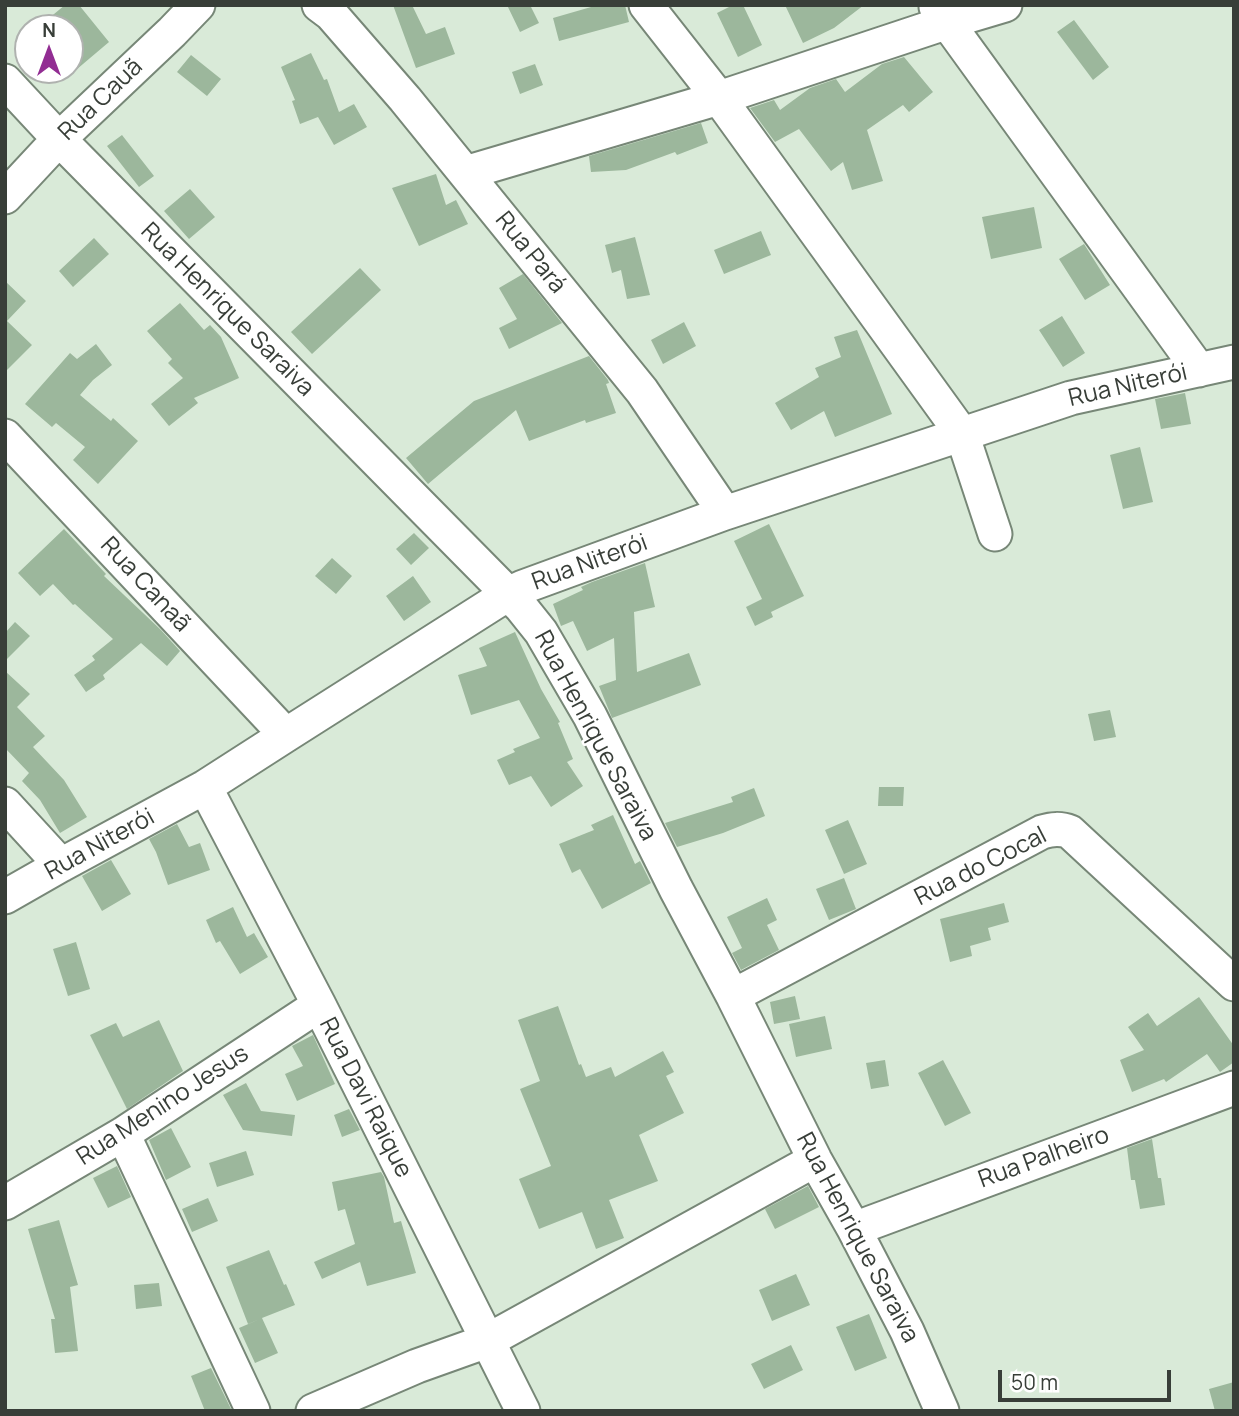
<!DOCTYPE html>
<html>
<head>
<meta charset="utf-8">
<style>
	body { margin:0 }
	#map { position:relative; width:1239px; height:1416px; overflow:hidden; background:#d9ead8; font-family:Manrope,sans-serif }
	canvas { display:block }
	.frame { position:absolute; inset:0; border:7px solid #383e38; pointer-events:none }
	.north { position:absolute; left:14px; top:14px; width:70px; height:70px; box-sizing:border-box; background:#fff; border:2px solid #afb2af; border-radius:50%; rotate:0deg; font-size:19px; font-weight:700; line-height:28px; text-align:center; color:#383e38 }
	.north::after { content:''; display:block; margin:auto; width:24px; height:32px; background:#922d93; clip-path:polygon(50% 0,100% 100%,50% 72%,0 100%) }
	.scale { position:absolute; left:998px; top:1370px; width:173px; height:32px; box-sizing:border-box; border:4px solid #383e38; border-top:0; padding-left:9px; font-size:21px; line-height:24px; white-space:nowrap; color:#383e38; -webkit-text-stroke:5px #fff; paint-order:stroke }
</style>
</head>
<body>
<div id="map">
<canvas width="1239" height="1416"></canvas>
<div class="frame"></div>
<div class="north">N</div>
<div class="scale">50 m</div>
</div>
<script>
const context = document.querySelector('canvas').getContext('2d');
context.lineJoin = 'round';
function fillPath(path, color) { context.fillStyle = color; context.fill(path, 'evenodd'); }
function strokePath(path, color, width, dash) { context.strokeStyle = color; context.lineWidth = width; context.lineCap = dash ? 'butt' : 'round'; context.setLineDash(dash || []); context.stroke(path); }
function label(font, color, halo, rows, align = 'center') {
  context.font = font + ' Manrope,sans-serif'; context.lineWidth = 5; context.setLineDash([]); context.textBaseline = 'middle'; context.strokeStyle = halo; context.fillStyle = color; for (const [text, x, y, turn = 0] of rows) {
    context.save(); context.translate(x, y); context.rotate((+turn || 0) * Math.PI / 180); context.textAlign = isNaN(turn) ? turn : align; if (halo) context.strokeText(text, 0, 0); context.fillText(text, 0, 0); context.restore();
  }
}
const building = new Path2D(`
	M65,5H79L109,42L70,75V28H37Z
	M393,5H412L426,34L445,27L455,54L416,68Z
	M507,5H530L539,23L520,32Z
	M598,5H625L629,22L559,41L553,18Z
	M733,5H743L762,45L738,57L717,13Z
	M785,5H864L834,28L803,43Z
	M1074,20L1109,67L1093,80L1057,32Z
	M311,53L324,80L327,79L339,112L354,104L367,127L334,145L318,117L300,124L292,101L295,100L281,67Z
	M191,55L221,79L207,96L177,72Z
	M904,57L933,92L909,112L903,105L867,130L883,181L852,190L843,162L831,171L799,129L775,142L750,108L774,100L780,110L810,88L836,79L845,92L882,64Z
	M535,64L543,85L520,94L512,72Z
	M701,123L708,143L677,155L675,152L626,170L591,172L589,156Z
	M122,135L154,176L139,187L107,146Z
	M436,174L446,205L456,200L468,224L419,246L392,188Z
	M190,189L215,217L189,239L164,211Z
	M1034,207L1042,248L991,259L982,217Z
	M761,231L771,255L724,274L714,250Z
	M635,237L650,295L627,299L621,270L612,273L605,245Z
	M94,238L109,254L73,287L59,271Z
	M1084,244L1110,285L1085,300L1059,259Z
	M360,268L381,290L312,354L291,332Z
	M523,274L562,323L509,349L499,328L517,319L499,288Z
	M5,281L26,301L7,321L32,345L5,372Z
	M180,303L204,330L210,325L221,337L239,378L194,398L198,403L169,426L151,404L183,378L168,363L172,359L147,331Z
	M1062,316L1085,353L1063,367L1039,330Z
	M684,322L696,346L663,364L651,340Z
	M857,330L892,414L835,437L824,411L791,430L775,403L819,377L815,368L841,357L834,337Z
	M96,344L112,365L93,380L80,395L111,421L113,418L138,441L98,484L73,460L85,447L56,423L52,427L25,404L70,353L77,359Z
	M589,356L608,380L609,383L606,384L616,413L586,423L585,420L529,441L516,410L428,484L406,458L474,401Z
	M1185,393L1191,424L1161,429L1155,399Z
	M1140,447L1153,502L1123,509L1110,455Z
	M769,524L804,596L771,612L773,617L755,626L746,607L762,599L734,541Z
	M64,529L106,574L104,576L161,630L180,651L167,666L141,643L103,675L105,679L86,692L74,675L95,660L92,656L113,639L75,604L73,605L53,584L40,596L18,573Z
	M414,533L429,548L411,565L396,549Z
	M332,558L352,576L336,594L315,576Z
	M645,563L655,607L634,612L637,672L689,653L701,685L612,718L599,686L616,680L614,638L587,651L573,621L561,626L553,604L583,590L581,587L592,582Z
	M413,576L431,602L404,621L386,596Z
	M15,622L30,636L5,661V633Z
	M515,632L541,689L560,722L558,723L573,759L567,762L583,786L551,807L531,776L509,785L497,760L515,752L513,749L540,738L519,700L471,715L458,675L487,666L479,648Z
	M5,671L30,694L17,707L45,736L33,747L64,780L87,817L60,833L40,800L22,781L29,773L5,748Z
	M1110,710L1116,737L1094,741L1088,714Z
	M879,787H904L903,806H878Z
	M754,788L765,816L723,833L677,847L665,823L733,802L731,797Z
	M613,815L635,864L640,861L651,883L602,909L580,869L572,873L559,844L594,830L591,825Z
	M848,820L867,864L844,874L825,830Z
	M177,824L189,847L200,843L210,870L168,885L156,852L149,839Z
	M111,860L131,894L102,911L82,876Z
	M844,878L856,909L829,920L816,889Z
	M767,898L777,920L767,925L779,950L741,970L732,953L742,948L727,917Z
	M1004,903L1009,922L988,928L991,940L970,946L972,956L950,962L940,919Z
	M233,907L247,937L254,933L268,957L240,974L220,941L216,943L206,920Z
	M76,942L90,989L68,996L53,949Z
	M795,996L800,1019L774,1024L770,1002Z
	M1199,997L1234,1046V1062L1220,1072L1207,1054L1166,1082L1164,1079L1132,1092L1120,1060L1144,1050L1128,1027L1148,1013L1157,1026Z
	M558,1006L579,1065L581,1064L586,1077L611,1067L615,1077L663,1051L674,1072L666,1076L684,1113L639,1135L658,1181L609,1200L624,1238L596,1249L582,1212L539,1229L519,1179L551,1166L520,1089L540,1081L518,1020Z
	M825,1016L832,1049L796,1057L789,1024Z
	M159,1020L183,1071L127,1109L90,1035L116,1023L123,1037Z
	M313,1035L335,1084L297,1101L285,1074L303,1066L292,1046Z
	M885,1060L889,1086L871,1089L866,1063Z
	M943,1060L971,1113L945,1126L918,1073Z
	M246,1083L261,1111L295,1115L292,1136L243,1130L223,1095Z
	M349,1109L360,1130L342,1137L334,1115Z
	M171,1128L191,1167L166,1180L149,1140Z
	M1152,1139L1158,1178H1161L1165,1205L1140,1209L1135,1180H1131L1127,1148Z
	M246,1151L254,1175L217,1187L209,1163Z
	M117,1166L131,1197L108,1208L93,1178Z
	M381,1172L384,1177L394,1223L401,1221L416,1273L367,1286L360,1262L322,1279L314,1262L355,1244L345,1209L338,1211L332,1182Z
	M808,1186L819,1207L775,1229L765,1209Z
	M208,1198L218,1221L192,1232L182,1209Z
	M59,1220L78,1285L70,1287L78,1351L55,1353L51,1319H55L28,1229Z
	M269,1250L284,1285L286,1284L295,1305L262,1318L278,1353L255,1363L239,1328L260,1319L248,1324L226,1267Z
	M796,1274L810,1305L772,1321L759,1290Z
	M159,1283L162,1306L136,1309L134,1285Z
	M869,1314L887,1358L855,1371L836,1327Z
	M791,1345L803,1370L764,1389L751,1364Z
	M211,1368L232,1411H205L191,1376Z
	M1234,1382V1411H1215L1209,1389Z`);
const minor = new Path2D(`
	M319,5L331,14L405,99L642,391L725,513
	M646,5L719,98L962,434L995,534
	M936,7L1199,370
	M5,81L59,139L521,607L541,632L590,716L676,889L733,996L815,1160L854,1229L907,1331L942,1411
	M465,173L719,98L948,22L1005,5
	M5,197L59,139L172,32L198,5
	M5,436L286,735
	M205,787L319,1005L523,1411
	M5,804L61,865
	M5,897L61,865L205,787L286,735L508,594L523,587L725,513L1071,398L1234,362
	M733,996L1042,832C1052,829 1060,828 1070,832L1234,984
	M123,1134L253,1411
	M5,1203L123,1134L319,1005
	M854,1229L1234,1088
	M313,1411L417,1366L487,1341L815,1160`);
const streetNames = [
	["Rua Cauã",101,100,-44],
	["Rua Pará",530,253,51],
	["Rua Henrique Saraiva",227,310,45],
	["Rua Niterói",1128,386,-13],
	["Rua Niterói",590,563,-20],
	["Rua Canaã",145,585,47],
	["Rua Henrique Saraiva",595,736,62],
	["Rua Niterói",100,845,-29],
	["Rua do Cocal",981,867,-27],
	["Rua Davi Raique",365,1098,63],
	["Rua Menino Jesus",163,1106,-33],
	["Rua Palheiro",1044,1158,-20],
	["Rua Henrique Saraiva",857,1238,62]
];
fillPath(building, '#9cb79c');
strokePath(minor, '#778777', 37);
strokePath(minor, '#fff', 33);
label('24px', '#383e38', '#fff', streetNames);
</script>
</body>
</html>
